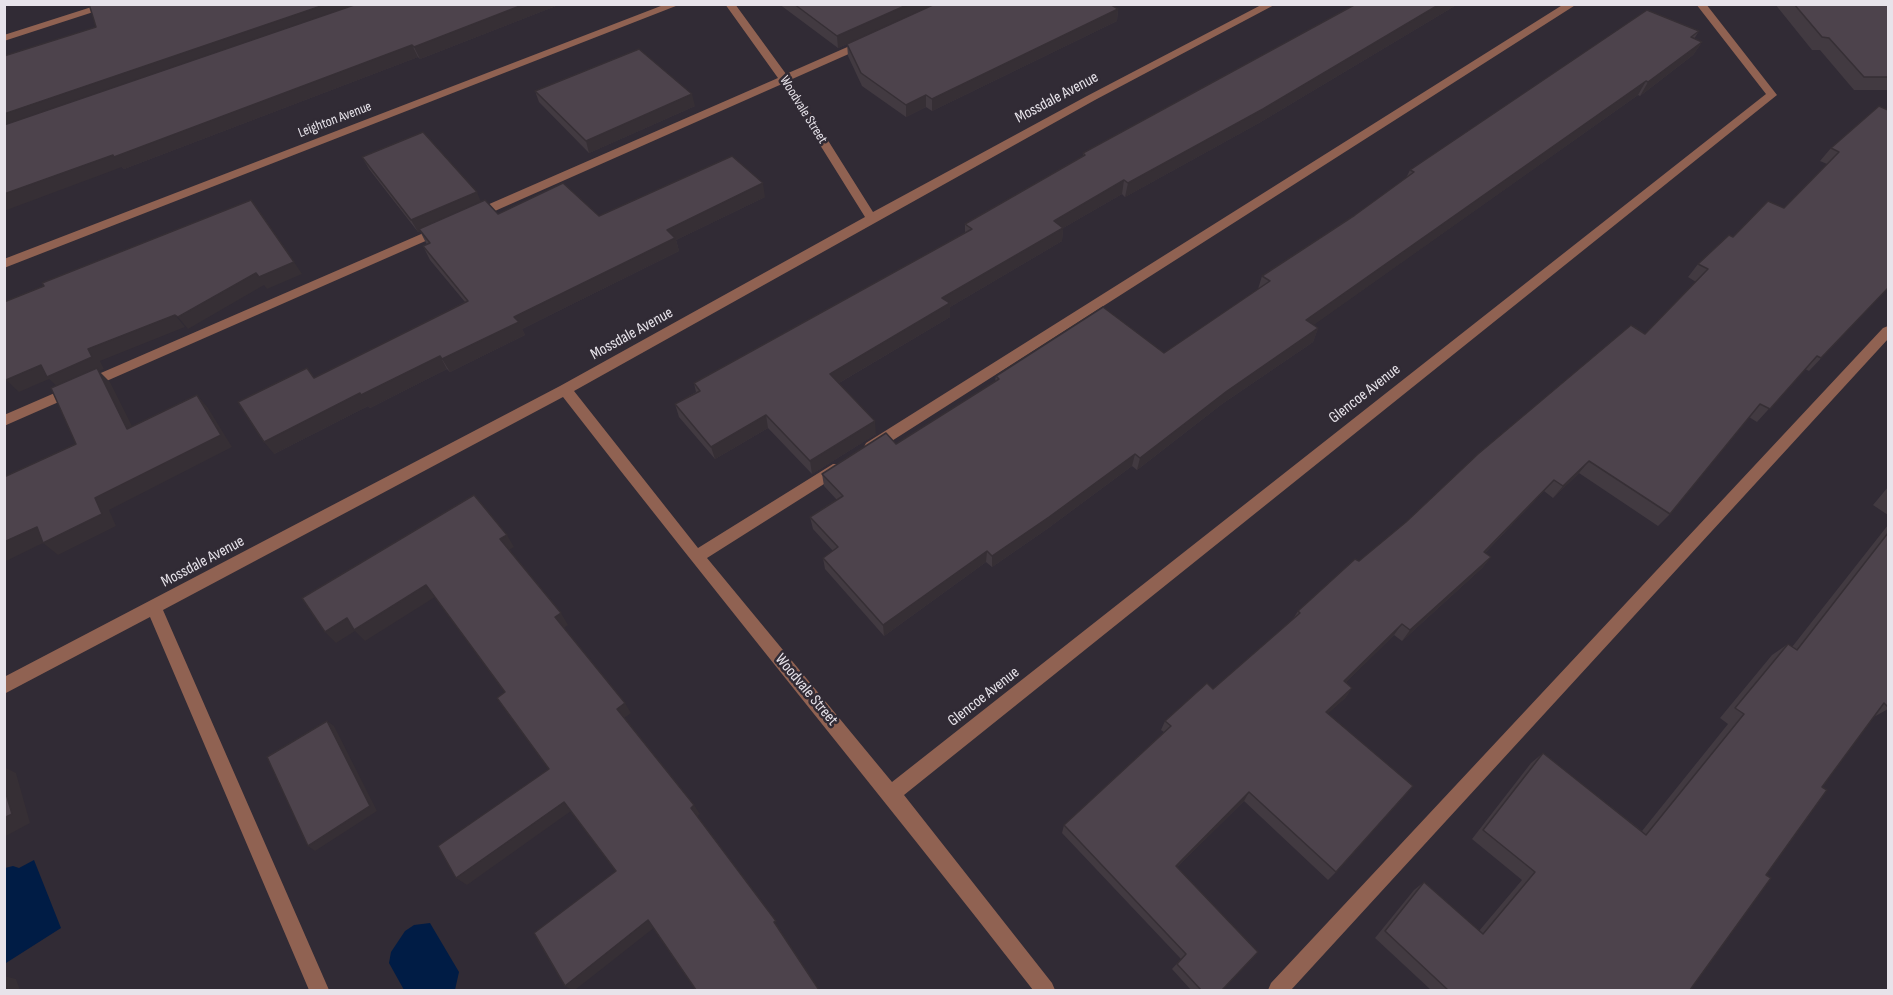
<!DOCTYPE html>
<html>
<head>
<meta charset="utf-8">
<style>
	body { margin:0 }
	#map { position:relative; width:1893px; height:995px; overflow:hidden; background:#312b35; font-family:"Sofia Sans Condensed",sans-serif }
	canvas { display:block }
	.frame { position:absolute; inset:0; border:6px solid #e7e3ea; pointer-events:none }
</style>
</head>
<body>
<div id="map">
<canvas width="1893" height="995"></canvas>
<div class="frame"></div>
</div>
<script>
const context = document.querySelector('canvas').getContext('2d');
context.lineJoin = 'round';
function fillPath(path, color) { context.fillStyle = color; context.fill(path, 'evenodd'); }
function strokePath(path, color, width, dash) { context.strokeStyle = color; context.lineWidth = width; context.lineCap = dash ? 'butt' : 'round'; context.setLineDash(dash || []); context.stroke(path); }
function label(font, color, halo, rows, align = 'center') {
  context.font = font + ' "Sofia Sans Condensed",sans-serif'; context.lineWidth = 5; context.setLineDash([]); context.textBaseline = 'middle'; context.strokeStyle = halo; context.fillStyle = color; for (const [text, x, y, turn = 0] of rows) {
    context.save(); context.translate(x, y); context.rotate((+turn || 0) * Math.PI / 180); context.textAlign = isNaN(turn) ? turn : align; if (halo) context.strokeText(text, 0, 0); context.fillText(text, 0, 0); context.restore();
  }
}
const water = new Path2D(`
	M34,860L61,928L6,963L5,868L13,866L19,868Z
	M430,923L459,972L455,990H404L389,963L391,952L405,931L414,925Z`);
const minor = new Path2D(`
	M101,4H118L4,41V35Z
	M666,4H681L4,268V259Z
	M725,4H735L786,74L861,41H869V45L790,80L873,212L1087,96L1263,4H1276L1095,100L574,391L698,548L833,464H843L845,468L843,472L707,558L892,782L1766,94L1696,4H1706L1777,95L904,795L1052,983L1055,990H1033C878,791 718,597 563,397L163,610L329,990H309L150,617L4,694V677L560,386L865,217L782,84L479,218H471V212L778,78Z
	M1564,4H1577L876,451H866L864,447L866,443Z
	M442,225L448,229L446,232L4,426V415Z
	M1888,326V339L1291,990H1268L1271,983L1883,328Z`);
const wall = new Path2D(`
	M561,4L420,59L418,57L124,169L122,167L96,27Z
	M779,4H1110L1118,9L1117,21L932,111L926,107L906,117L862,86L848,56L847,44L838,48Z
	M1356,4H1458L1259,123L1125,197L1122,194L1063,228L1062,241L950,307V317L839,383L876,434L812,474L768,428L715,459L679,417L675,404L696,392L694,383L965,233V224L1083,156V153Z
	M1775,4H1888V90H1854L1820,50H1812Z
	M1699,31L1694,39L1702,42L1693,55L1640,96L1638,95L1313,325L1318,328L1313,342L1222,404L1137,470L1132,466L1047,529L992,567L986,562L884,636L825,569L823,558L833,551L813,529L810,517L837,500L824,486L822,474L896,444L995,381L996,376L1164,353L1258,289L1262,276L1355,215L1406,178L1410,170Z
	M535,91L695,106L589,153L539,102Z
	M1879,106L1888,288L1809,371L1805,369L1757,422L1749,417L1670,514L1658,526L1579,473L1553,498L1544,491L1485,553L1491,557L1482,568L1402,641L1394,635L1346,682L1352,688L1345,698L1327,714L1336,872L1328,880L1244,801L1177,867L1222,990H1191L1172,969L1181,959L1062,833L1064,825L1164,732L1161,730L1165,721L1213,689L1293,619L1298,611L1359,561L1645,334L1696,282L1688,277L1698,264L1733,237L1784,208L1827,164L1820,161L1831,148Z
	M362,157L481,202L498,214L599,216L765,197L676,240L679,251L522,329L525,335L450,372L447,369L370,408L368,406L274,454L314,378L465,302L430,260L423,246L427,245L420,231L418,232L369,169Z
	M1888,487V515L1873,505Z
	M1888,525V709L1872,718L1822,787L1766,875L1690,990H1431L1375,938L1414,890L1424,882L1479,931L1522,880L1472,839L1531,763L1543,753L1642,831L1728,724L1720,718L1772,655L1788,644L1792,647Z`);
const shadedWall = new Path2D(`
	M327,4H369L4,130V114Z
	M525,4H561L420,59L414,47Z
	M909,4H937L838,48L837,36Z
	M1440,4H1458L1259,123L1125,197L1128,183Z
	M1118,9L1117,21L932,111V99Z
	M1702,42L1693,55L1640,96L1648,82Z
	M412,45L418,57L124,169L122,167L4,211V194Z
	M1646,81L1638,95L1301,334L1306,320Z
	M692,94L695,106L589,153L586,141Z
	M926,95V107L906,117V105Z
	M1124,180L1122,194L1063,228L1062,241L950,307V317L832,387L830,374L1054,221Z
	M763,183L765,197L676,240L679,251L522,329L525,335L450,372L442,359L514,317L667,230Z
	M477,192L482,204L418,232L411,220Z
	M294,262L302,274L267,289L264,285L188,329L178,317L256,273Z
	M175,315L185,327L100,361L104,369L99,371L110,382L140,442L59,388L49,379L19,392L6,380L41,365L88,349Z
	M1318,328L1313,342L1222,404L1137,470L1140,458L1227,391Z
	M440,356L447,369L370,408L368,406L274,454L264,442L360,393Z
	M197,395L208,408L232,447L109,510L116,526L58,555L43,543L4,562V542L95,498Z
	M766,415L768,428L715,459L711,447Z
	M875,421L876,434L812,474L810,461Z
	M1135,454L1132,466L1047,529L992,567V556Z
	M1589,461L1579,473L1553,498L1563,486Z
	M1554,480L1544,491L1475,563L1484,552Z
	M507,535L514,547L507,551L500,539Z
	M987,551L986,562L884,636L883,625Z
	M1491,557L1482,568L1402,641L1410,630Z
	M426,585L435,597L365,641L355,631L336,643L325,632L347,618Z
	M561,613L568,625L563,629L555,617Z
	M1402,624L1394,635L1337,691L1344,681Z
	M1352,688L1345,698L1319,722L1326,712Z
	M625,703L631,713L623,719L617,709Z
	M327,721L334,726L377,811L315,851L308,846Z
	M4,767L16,773L30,823L4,837Z
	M1249,792L1244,801L1171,873L1176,866Z
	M564,802L571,811L467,885L456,878Z
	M694,805L700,814L696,817L691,808Z
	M648,920L655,927L575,990H572L565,986Z
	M4,976L16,979L20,990H4Z`);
const building = new Path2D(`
	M89,4H327L4,114V56L96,27Z
	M357,4H525L414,47L412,45L114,157L113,155L4,194V125Z
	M794,4H909L837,36Z
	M935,4H1110L1118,9L932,99L926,95L906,105L861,73L847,44Z
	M1356,4H1440L1263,109L1128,183L1124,180L1054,221L1063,228L942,298L950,303L830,374L875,421L810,461L766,415L711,447L675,404L700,391L694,383L972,229L965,224L1085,155L1083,153Z
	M1794,4H1888V77H1864L1829,38L1822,37Z
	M1647,10L1699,31L1691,37L1702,42L1648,82L1646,81L1306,320L1318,328L1227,391L1140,458L1135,454L1049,517L992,556L987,551L883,625L823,558L838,547L810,517L843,496L822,474L886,433L896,444L999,379L996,376L1103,307L1164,353L1270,281L1262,276L1355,215L1414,172L1410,170Z
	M639,49L692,94L586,141L535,91Z
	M1879,106L1888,110V288L1821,358L1817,356L1770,409L1760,404L1670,514L1589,461L1563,486L1554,480L1484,552L1491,557L1410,630L1402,624L1344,681L1352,688L1326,712L1413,786L1336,872L1249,792L1176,866L1258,952L1222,990H1201L1177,964L1186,954L1064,825L1171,726L1165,721L1207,683L1213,689L1300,613L1298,611L1355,559L1359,561L1406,522L1478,454L1631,325L1645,334L1708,269L1698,264L1729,235L1733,237L1768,201L1784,208L1839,152L1831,148Z
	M423,132L477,192L411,220L362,157Z
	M732,156L763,183L667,230L675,238L514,317L519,322L442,359L440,356L361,395L360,393L264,442L238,402L307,368L314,378L468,301L423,246L430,243L419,229L485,200L498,214L563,183L599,216Z
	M251,200L294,262L259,277L256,273L178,317L175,315L88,349L92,357L47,377L41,365L6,380L4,377V302L44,286L42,283Z
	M97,368L127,429L197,395L221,435L95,498L102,514L43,543L37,527L4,542V477L76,444L51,388Z
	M474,495L507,535L500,539L561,613L555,617L625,703L617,709L694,805L691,808L776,921L774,922L819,990H696L648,920L565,986L534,933L616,871L564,802L456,878L438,846L549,769L497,698L505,692L426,585L354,630L347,618L325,632L302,598Z
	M1888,533V707L1884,703L1822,787L1827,790L1766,875L1771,878L1690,990H1448L1385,931L1424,882L1483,934L1535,872L1483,830L1543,753L1646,835L1744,714L1735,708L1788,644L1797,650Z
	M327,721L370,806L308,846L267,757Z
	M4,787L12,814L4,818Z`);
const farStreetnames = [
	["Woodvale Street",803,110,58],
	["Leighton Avenue",335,120,-21]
];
const streetNames = [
	["Mossdale Avenue",1057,98,-28],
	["Mossdale Avenue",632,334,-29],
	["Glencoe Avenue",1365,394,-38],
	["Mossdale Avenue",203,562,-28],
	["Woodvale Street",806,690,50],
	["Glencoe Avenue",984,697,-38]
];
fillPath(water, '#001c45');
fillPath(minor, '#906252');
fillPath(wall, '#423a41');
fillPath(shadedWall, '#362f35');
fillPath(building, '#4d434c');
strokePath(building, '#362f35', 1.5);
label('14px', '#e7e3ea', '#312b35', farStreetnames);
label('16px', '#e7e3ea', '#312b35', streetNames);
</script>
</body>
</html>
